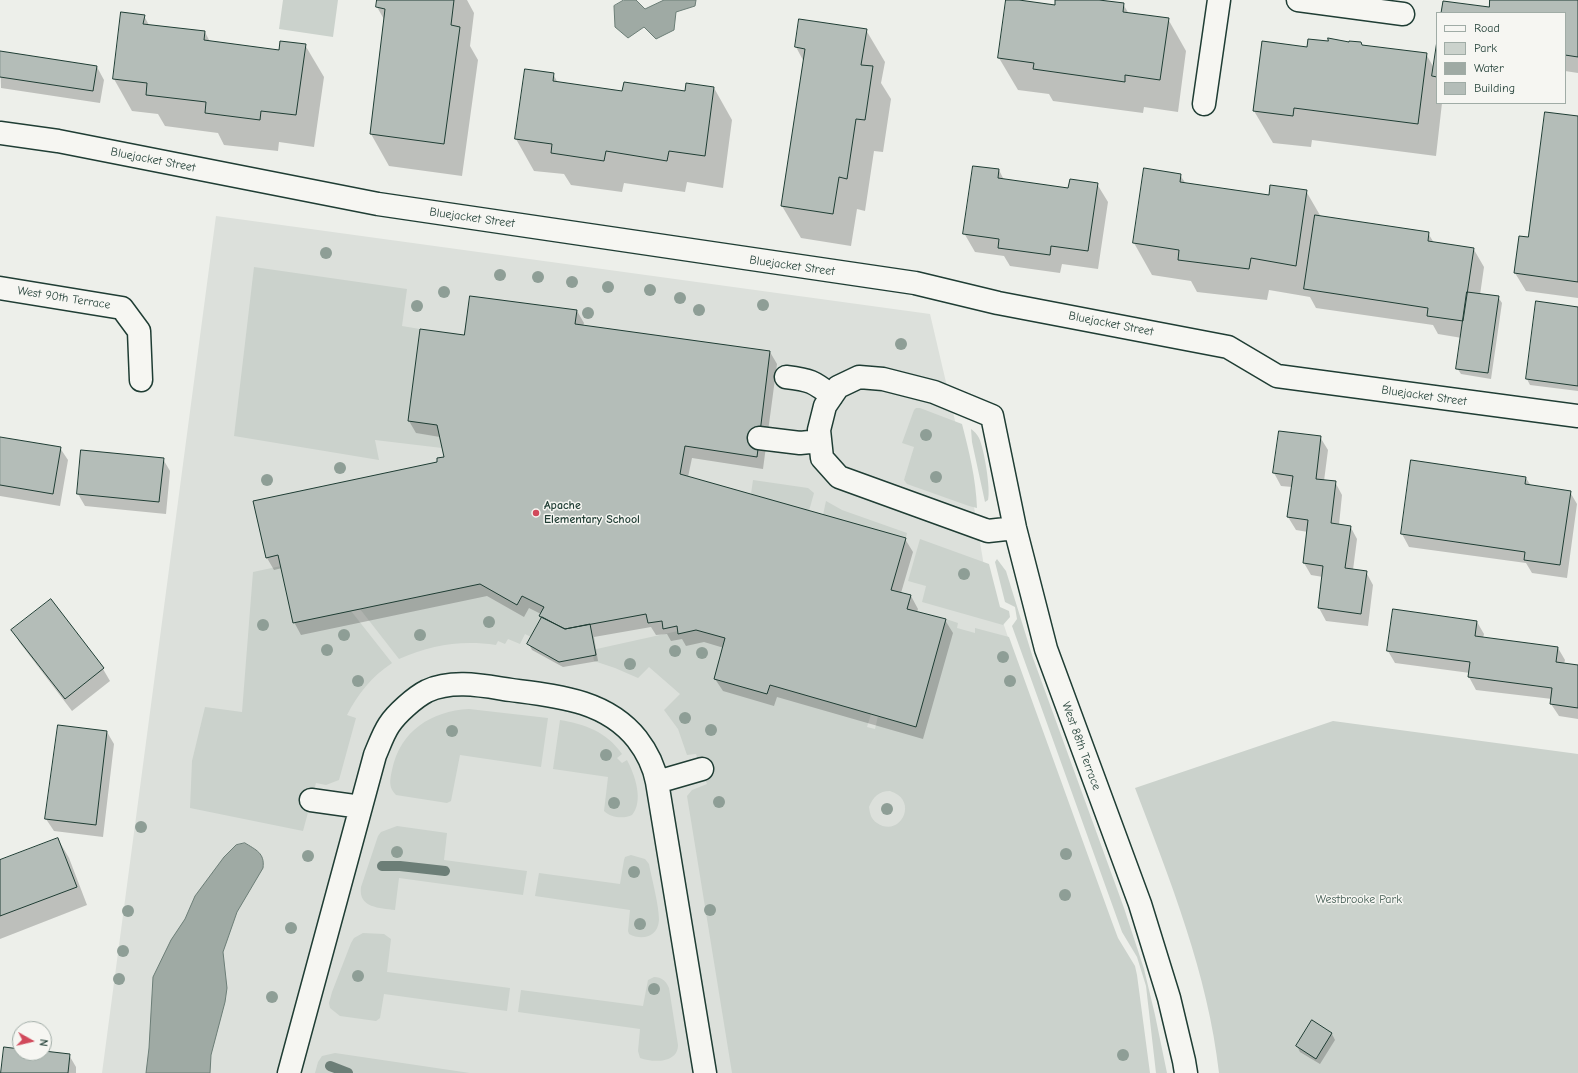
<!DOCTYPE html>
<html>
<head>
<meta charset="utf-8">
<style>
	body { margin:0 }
	#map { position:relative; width:1578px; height:1073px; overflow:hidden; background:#edefea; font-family:"Comic Neue",sans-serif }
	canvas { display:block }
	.legend { position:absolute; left:1436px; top:12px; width:130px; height:92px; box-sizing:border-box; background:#f6f6f2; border:1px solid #a0aca6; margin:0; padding:5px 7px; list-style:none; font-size:12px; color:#1f3d34 }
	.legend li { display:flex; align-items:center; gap:8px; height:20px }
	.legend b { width:20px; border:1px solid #a0aca6 }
	.north { position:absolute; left:12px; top:1021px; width:40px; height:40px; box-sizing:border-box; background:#f6f6f2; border:1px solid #a0aca6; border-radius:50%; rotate:98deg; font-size:11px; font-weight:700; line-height:16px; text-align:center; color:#1f3d34 }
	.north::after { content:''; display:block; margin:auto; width:14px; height:18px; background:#d1495b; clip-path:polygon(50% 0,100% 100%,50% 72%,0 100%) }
</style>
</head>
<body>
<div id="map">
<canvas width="1578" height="1073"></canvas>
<ul class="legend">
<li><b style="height:5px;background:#f6f6f2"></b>Road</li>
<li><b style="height:11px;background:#cbd2cc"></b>Park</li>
<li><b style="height:11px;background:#9faaa4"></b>Water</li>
<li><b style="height:11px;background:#b4bdb8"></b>Building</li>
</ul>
<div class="north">N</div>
</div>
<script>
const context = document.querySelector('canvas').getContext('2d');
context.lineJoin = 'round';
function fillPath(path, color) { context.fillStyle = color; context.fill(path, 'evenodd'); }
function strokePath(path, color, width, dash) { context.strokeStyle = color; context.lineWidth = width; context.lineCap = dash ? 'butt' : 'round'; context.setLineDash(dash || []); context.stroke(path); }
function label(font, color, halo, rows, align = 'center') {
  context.font = font + ' "Comic Neue",sans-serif'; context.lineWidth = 3; context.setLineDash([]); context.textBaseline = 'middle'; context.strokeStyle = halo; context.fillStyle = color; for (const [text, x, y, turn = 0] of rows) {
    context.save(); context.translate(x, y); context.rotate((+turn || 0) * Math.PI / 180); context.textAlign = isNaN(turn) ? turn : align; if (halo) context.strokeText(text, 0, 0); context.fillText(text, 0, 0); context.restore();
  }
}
const built = new Path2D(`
	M216,216L930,314L971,489L984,566L1109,937L1139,1073H102Z`);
const green = new Path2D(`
	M283,0H338L333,37L279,29Z
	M254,267L407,289L402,326L420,329L408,421L437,425L442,448L375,440L379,460L234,436Z
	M916,408H920L962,424C969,451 976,479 977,508L969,506L907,484L904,480L914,447L902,443L914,410Z
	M971,429C974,431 977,434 979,438C984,448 991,490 988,500L985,502L972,442Z
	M753,480L808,488L814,493L809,511L751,494Z
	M826,501L842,510L907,533L906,538L823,515Z
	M920,539L989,564L1000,607L1009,611L1010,617L1003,625L922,602L926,586L908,581Z
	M997,559L1006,571L1033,658L1124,908L1144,969L1155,1015L1167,1073H1156L1146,986L1137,957L1122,932L1012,626L1017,619L1015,607L1005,602L995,562Z
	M281,566L351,611L392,663C371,677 358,694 347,715L356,718L339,780L326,785L316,783L303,831L190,808L192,761L205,707L242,712L253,572Z
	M480,584L517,605L522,596L544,607L539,616L542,617L531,637L525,634L520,644L508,639L505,644L498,641L496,645C460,640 432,645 399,659L360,609Z
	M946,619L958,623L957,628L975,633V628L1009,637L1112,922L1118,938L1135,966L1137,975L1150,1073H732L687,796L692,790L707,784L696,754L687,755L678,729L664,710L680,694L649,667L638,678L615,668L594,661L592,650L678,631L696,630L725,638L767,694L770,685L871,714L867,727L875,729L878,716L915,727ZM890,791C920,800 900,839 877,823C871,819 870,814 869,807C873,797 879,791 890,791Z
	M469,709L548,718L541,767L460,755L451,801L447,803L396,795C388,787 390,780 392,770C400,731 431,711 469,709Z
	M560,720C585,724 607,732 622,754L617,758L622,763L627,760C635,775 644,801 632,815C624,819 611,818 604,811L608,777L553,769Z
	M1333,721L1578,754V1073H1219C1208,974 1170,880 1135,788Z
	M397,826L447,833L444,860L527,871L523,895L399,878L395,910C380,908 358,908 361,887L378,836L381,832Z
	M631,855L645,859L649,864C652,880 659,905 659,920C658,937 642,941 629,934L628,931L630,910L535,896L539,873L620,884L624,860L625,857Z
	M363,933L384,934L391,939L387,972L510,988L507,1011L384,994L380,1018L376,1021L340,1016L330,1008L329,1003L332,992L351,943L354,938Z
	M654,977C662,977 666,981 669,988L678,1045C678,1063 654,1063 640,1058L638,1051L640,1029L518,1012L521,990L643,1006L648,980Z
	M335,1053L470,1073H315L318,1062L322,1056Z`);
const water = new Path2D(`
	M624,0H636L645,9L664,0H696L695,6L676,12L674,30L656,39L644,27L628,38L615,27L614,6Z
	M245,843C256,850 265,853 263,868L237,912L223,952L227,988L225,1002L211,1055L210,1073H146L149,1048L153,977L171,940L185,919L195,896L224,857L236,845Z`);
const shadow = new Path2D(`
	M378,0H467L474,13L470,46L478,60L462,176L389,166L371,134L385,21L377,7Z
	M1007,0L1055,6L1056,0H1092L1123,4L1129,14L1168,19L1186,51L1178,112L1144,107L1143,113L1053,101L1049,94L1018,90L999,58Z
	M1491,0H1578V73L1565,71V13H1442L1490,8Z
	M144,16L149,25L205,32L210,42L280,51L305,45L324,77L314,147L279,142L278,151L224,145L218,133L165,126L158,114L132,111L114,79Z
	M866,30L885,62L881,83L891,99L883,152L874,151L865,211L857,209L851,246L801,238L782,206L804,62L796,47Z
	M1362,46L1426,54L1434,68L1437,48V103H1442L1436,156L1312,140L1311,147L1273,143L1254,111L1308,48Z
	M0,52L97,67L104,80L100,103L1,88Z
	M553,74L558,83L623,92H686L714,88L732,120L723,188L687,182L685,192L624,183L622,192L571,185L564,174L534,171L516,139Z
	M1578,117V298L1526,291L1515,273Z
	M999,170L1004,180L1069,189L1097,184L1108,202L1098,269L1062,264L1060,273L1010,266L1004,256L975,252L964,233Z
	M1144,170L1180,175L1186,184L1269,196L1306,191L1321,217L1428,233L1434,243L1473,248L1484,267L1480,295L1498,297L1502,303L1491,379L1461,374L1457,368L1462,338L1438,334L1433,325L1316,308L1310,297L1269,290L1267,300L1197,292L1191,281L1152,275L1134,243Z
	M1578,308V391L1530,385L1527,379Z
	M577,311L584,323L583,326L770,352L777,364L763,469L692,458L688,477L905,539L913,552L901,593L911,596L918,609L917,612L945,620L953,633L923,739L777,697L774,706L723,691L715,679L724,648L704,642L686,646L682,639L671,641L667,634L656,635L651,627L594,637L598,661L563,667L532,650L529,644L542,619L540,616L541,614L529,608L524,617L487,596L301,635L294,622L282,568L274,570L267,558L255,502L438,463L445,458L440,437L416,433L409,421L465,336Z
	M1320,437L1328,450L1324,481L1335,482L1342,495L1339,525L1350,526L1357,539L1353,570L1366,572L1373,585L1368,626L1326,621L1319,608L1323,577L1311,575L1304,563L1308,532L1296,530L1288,517L1292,487L1281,486L1274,473Z
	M0,438L60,448L68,460L60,506L0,496Z
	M163,459L170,471L166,514L85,506L78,494Z
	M1526,478L1531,486L1570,492L1577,504L1567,578L1532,573L1526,563L1409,547L1402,534Z
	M50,601L103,669L110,681L72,711L20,643L13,631Z
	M1477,622L1484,634L1483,638L1558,648L1565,660L1564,664L1578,666V719L1559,716L1551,704L1552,699L1476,690L1469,677L1470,673L1395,663L1388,651Z
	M107,732L114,744L103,837L54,831L46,819Z
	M58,839L69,858L87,905L0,939V861Z
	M1312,1021L1332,1034L1335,1040L1320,1064L1300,1052L1297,1046Z
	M20,1050V1053L44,1052L69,1055L76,1067V1073H2Z`);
const stream = new Path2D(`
	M382,866H400L445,871
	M330,1066L348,1073`);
const building = new Path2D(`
	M377,0H454L451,25L460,27L444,144L370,134L385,9L376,7Z
	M1006,0H1019L1055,5V0H1099L1124,3L1123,12L1169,18L1160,80L1125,75V82L1033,69L1034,63L998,58Z
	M1490,0H1578V57L1565,55V13H1441L1443,1L1489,7Z
	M121,12L145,15L143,24L205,31L204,40L279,50L280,41L306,44L296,115L261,111L260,120L205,113L206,102L146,95L147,83L113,79Z
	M799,19L867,29L861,65L873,66L865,120L856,119L847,179L839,177L833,214L781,206L805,49L795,47Z
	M1328,38L1349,42V41L1361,42L1362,45L1427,53L1418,124L1294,108L1293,116L1253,111L1262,41L1307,47L1308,39L1328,41Z
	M1437,41V77L1432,76Z
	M0,51L97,66L93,91L0,77Z
	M525,69L554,73L553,81L622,91L624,82L685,91L686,83L714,87L705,156L669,151L667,161L606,151L604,161L551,153L552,144L515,139Z
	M1545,112L1578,116V282L1514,273L1519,236L1528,237Z
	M973,166L999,169L998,178L1068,188L1070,179L1098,183L1088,251L1051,246L1050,255L998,248L999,239L963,234Z
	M1144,168L1181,174L1180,182L1269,195L1270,185L1307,190L1296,266L1251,258L1249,269L1178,260L1179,250L1133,243Z
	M1315,215L1429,232L1428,241L1474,248L1463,321L1427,316L1428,308L1304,289Z
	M1467,292L1499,296L1488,373L1456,369Z
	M470,296L577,310L575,324L770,351L757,457L685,446L680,474L906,538L891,590L911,595L907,609L946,619L916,727L770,685L767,694L714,679L725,638L696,630L678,634L677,626L663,629L662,621L648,623L646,614L565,629L539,616L544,607L522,596L517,605L480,584L293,623L278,555L266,558L253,501L437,462V458L444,457L437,425L408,421L420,329L464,335Z
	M1536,301L1578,307V386L1526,379Z
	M1279,431L1321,436L1316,479L1336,481L1331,523L1351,526L1345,568L1367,571L1361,614L1318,608L1323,566L1303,563L1308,520L1287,517L1293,476L1273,473Z
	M0,437L61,447L53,494L0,485Z
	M81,450L164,458L159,502L77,494Z
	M1411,460L1526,477L1525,484L1571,491L1560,565L1524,560L1525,552L1401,534Z
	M51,599L104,668L65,699L11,630Z
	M1393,609L1477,621L1475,636L1558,647L1556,662L1578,665V708L1550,704L1552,688L1468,677L1470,662L1387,651Z
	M542,617L565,629L590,624L596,655L559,662L527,644Z
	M58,725L107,731L96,825L45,819Z
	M58,838L77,887L0,916V860Z
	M1312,1020L1332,1033L1316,1059L1296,1046Z
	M4,1047L20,1049V1053H44V1051L70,1054L68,1073H1Z`);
const minor = new Path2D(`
	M1298,0L1403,14
	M1204,104L1219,0
	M0,133L58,141L378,204L915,283L998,303L1228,347L1277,376L1578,416
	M0,288L122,308L139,331L141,380
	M786,377C810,380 813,381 832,396
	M759,438L800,443L820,441
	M1015,528L988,531L839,477L822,458L819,430L825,406L838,387L859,377L883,379L934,392L992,416L1015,528L1046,649L1140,904L1169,998L1184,1061L1186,1073
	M657,782L702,769
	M311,800L361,807
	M289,1073L375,755C379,746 383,734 389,725C396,714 415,697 427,691C453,679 484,686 511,690C557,696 606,700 637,739C647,752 654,766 657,782L705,1073`);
const trees = [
	[326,253],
	[500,275],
	[538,277],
	[572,282],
	[608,287],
	[650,290],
	[444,292],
	[680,298],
	[763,305],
	[417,306],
	[699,310],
	[588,313],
	[901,344],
	[926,435],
	[340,468],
	[936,477],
	[267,480],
	[964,574],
	[489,622],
	[263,625],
	[344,635],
	[420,635],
	[327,650],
	[675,651],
	[702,653],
	[1003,657],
	[630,664],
	[358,681],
	[1010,681],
	[685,718],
	[711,730],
	[452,731],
	[606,755],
	[719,802],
	[614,803],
	[887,809],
	[141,827],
	[397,852],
	[1066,854],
	[308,856],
	[634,872],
	[1065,895],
	[710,910],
	[128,911],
	[640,924],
	[291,928],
	[123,951],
	[358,976],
	[119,979],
	[654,989],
	[272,997],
	[1123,1055]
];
const markers = [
	[536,513,4,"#d1495b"]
];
const streetNames = [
	["Bluejacket Street",153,160,11],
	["Bluejacket Street",472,218,8],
	["Bluejacket Street",792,266,8],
	["West 90th Terrace",64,298,9],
	["Bluejacket Street",1111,324,11],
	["Bluejacket Street",1424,396,8],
	["West 88th Terrace",1081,746,70]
];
const poiNames = [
	["Apache",544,506],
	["Elementary School",544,520]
];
const parkNames = [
	["Westbrooke Park",1359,900]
];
fillPath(built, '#dce0db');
fillPath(green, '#cbd2cc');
fillPath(water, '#9faaa4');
strokePath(water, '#6c7e77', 1);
fillPath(shadow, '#0003');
strokePath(stream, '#6c7e77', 10);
fillPath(building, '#b4bdb8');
strokePath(building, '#1f3d34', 1);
strokePath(minor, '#1f3d34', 25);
strokePath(minor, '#f6f6f2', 22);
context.fillStyle = '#8e9e96';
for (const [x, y] of trees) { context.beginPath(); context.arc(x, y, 6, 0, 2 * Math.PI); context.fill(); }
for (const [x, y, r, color] of markers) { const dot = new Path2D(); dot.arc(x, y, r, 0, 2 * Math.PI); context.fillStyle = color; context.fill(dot); strokePath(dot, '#f6f6f2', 1.5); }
label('12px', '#1f3d34', '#f6f6f2', streetNames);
label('bold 12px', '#1f3d34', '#f6f6f2', poiNames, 'left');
label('12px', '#415b52', '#f6f6f2', parkNames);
</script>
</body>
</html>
